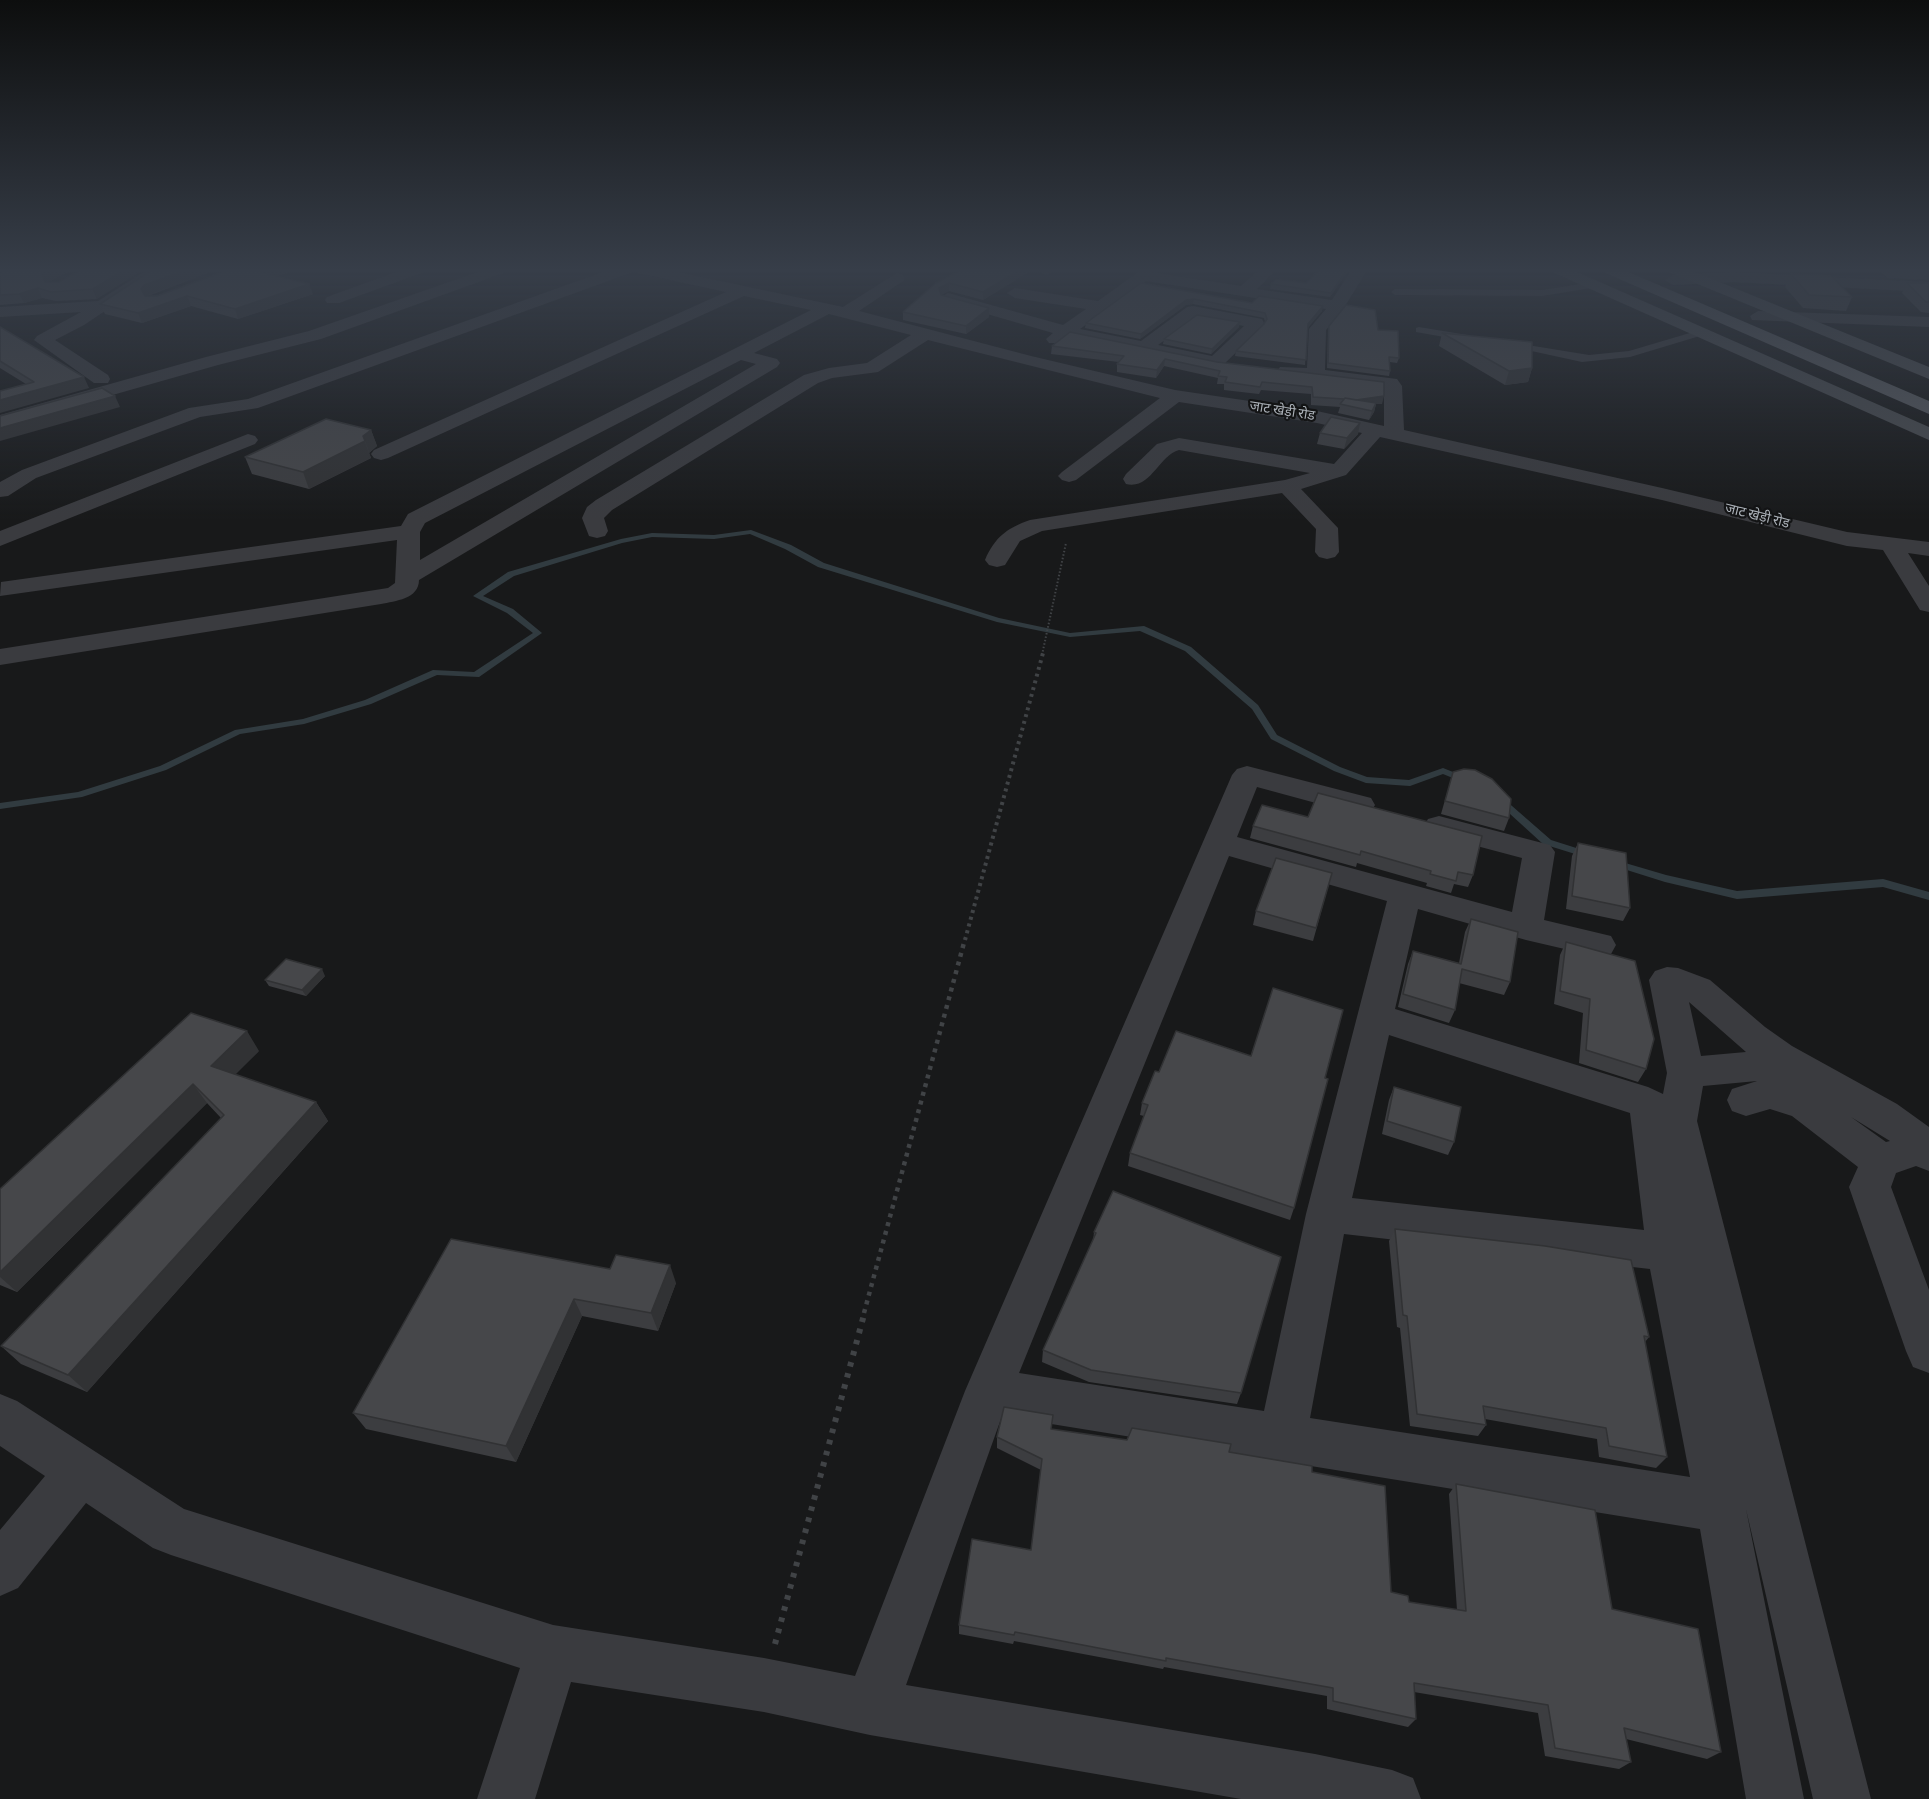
<!DOCTYPE html>
<html>
<head>
<meta charset="utf-8">
<style>
	body { margin:0 }
	canvas { display:block; background:#18191a }
</style>
</head>
<body>
<canvas width="1929" height="1799"></canvas>
<script>
const context = document.querySelector('canvas').getContext('2d');
context.lineJoin = 'round';
function fillPath(path, color) { context.fillStyle = color; context.fill(path, 'evenodd'); }
function strokePath(path, color, width, dash) { context.strokeStyle = color; context.lineWidth = width; context.lineCap = dash ? 'butt' : 'round'; context.setLineDash(dash || []); context.stroke(path); }
function label(font, color, halo, rows, align = 'center') {
  context.font = font + ' "Source Sans 3","Noto Sans Devanagari",sans-serif'; context.lineWidth = 4.5; context.setLineDash([]); context.textBaseline = 'middle'; context.strokeStyle = halo; context.fillStyle = color; for (const [text, x, y, turn = 0] of rows) {
    context.save(); context.translate(x, y); context.rotate((+turn || 0) * Math.PI / 180); context.textAlign = isNaN(turn) ? turn : align; if (halo) context.strokeText(text, 0, 0); context.fillText(text, 0, 0); context.restore();
  }
}
const stream = new Path2D(`
	M751,530L791,545L824,563L999,618L1070,633L1144,626L1191,647L1258,705L1277,735L1340,767L1367,777L1409,780L1443,768L1468,778L1470,780L1465,783L1443,774L1410,786L1366,783L1334,771L1271,739L1252,709L1185,651L1140,631L1070,637L997,622L818,567L785,549L750,534L714,539L652,537L622,543L514,576L483,596L513,609L542,633L479,677L437,675L371,704L304,724L240,734L166,770L82,797L0,809V803L78,792L160,766L235,730L303,719L365,700L433,670L474,672L533,633L507,613L473,596L508,572L621,539L652,533L714,535Z
	M1501,798L1504,799L1551,840L1592,853L1593,855L1592,857L1588,858L1543,844L1498,803L1496,801Z
	M1615,860L1666,875L1737,891L1883,879L1929,892V900L1883,887L1737,899L1665,882L1611,865L1610,863L1611,861Z`);
const pathFar3 = new Path2D(`
	M1042,655L1066,543`);
const pathFar2 = new Path2D(`
	M965,940L1043,653`);
const pathFar1 = new Path2D(`
	M864,1313L965,939`);
const path = new Path2D(`
	M775,1644L865,1311`);
const lane = new Path2D(`
	M1594,282L1598,285L1597,287L1542,296L1395,295L1391,292L1395,289L1542,290Z
	M1419,327L1467,335L1472,338L1467,341L1416,332V328Z
	M1700,330L1703,331V335L1630,357L1582,362L1504,345L1509,342L1589,355L1629,351Z`);
const street = new Path2D(`
	M150,268H169L84,325L55,340L108,375L110,379L108,383H94L34,340L37,336L81,312L0,317V307L98,301Z
	M407,268H430L427,271L339,303H327L325,300L327,297Z
	M489,268H512L509,271L321,339L218,365L0,427V415L206,357L309,331Z
	M614,268H659L843,307L897,273L903,275L905,278L903,281L859,311L1031,356L1175,390L1317,411L1384,426V388L1286,376L1280,375L1277,371L1280,367L1307,368L1309,329L1326,309L1146,281L1080,329L1141,341L1187,307L1193,306L1262,319L1264,323L1262,327L1222,366L1216,367L1069,337L1061,343H1049L1046,339L1053,333L942,301L940,298L948,293L1063,325L1086,309L1015,298L1007,293L1015,288L1098,301L1144,268H1162L1157,273L1241,286L1261,268H1278L1257,289L1332,300L1350,272L1347,268H1363L1366,272L1345,306L1326,330L1325,370L1397,379L1402,386L1404,430L1662,488L1847,532L1929,542V556L1908,553L1929,586V612L1920,610L1883,550L1847,546L1662,500L1380,437L1346,475L1301,489L1338,528L1339,552L1335,557L1327,559L1319,557L1315,552L1316,529L1282,493L1042,531L1020,541L1005,565L997,567L989,565L985,560C995,537 1007,528 1030,520L1285,480L1310,473L1179,450C1158,456 1151,490 1126,484L1123,479L1126,474L1157,444L1179,438L1334,464L1362,433L1317,423L1179,402L1076,480L1069,482L1062,480L1058,476L1062,472L1160,398L928,340L878,372L832,378L818,383L612,510L604,518L608,531L605,536L597,538L589,536L582,518L587,507L596,500L804,375L829,368L867,363L911,335L829,314L754,353L777,359L780,363L777,367L419,580C419,599 395,601 381,604L0,665V649L388,588L395,583L397,540L0,596L1,582L401,526L408,514L811,310L744,296L388,458L381,460L374,458L371,454L374,450L726,292L633,272L258,408L200,417L36,478L8,496L0,497V482L22,470L189,408L248,399ZM1196,317L1244,326L1212,356L1158,345ZM741,360L756,364L420,560V532L425,523Z
	M1041,268H1058L1047,275L1042,273Z
	M1733,272L1929,282V292L1733,282L1673,285L1665,280L1673,275Z
	M1758,311L1929,317V327L1752,320L1750,316Z
	M248,434L255,436L258,440L255,444L0,546V531Z
	M1247,766L1371,798L1375,805L1371,812L1360,815L1257,787L1237,837L1512,912L1522,858L1428,833L1424,826L1428,819L1439,816L1550,845L1555,852L1544,920L1611,936L1616,945L1611,954L1599,957L1526,940L1418,909L1395,1009L1648,1087L1663,1094L1667,1073L1649,980L1655,971L1667,967L1678,968L1710,980L1765,1027L1792,1046L1897,1104L1929,1127V1171L1916,1166L1896,1173L1891,1187L1929,1290V1373L1913,1367L1906,1351L1849,1187L1858,1167L1792,1116L1770,1109L1746,1116L1732,1111L1727,1100L1732,1089L1757,1081L1703,1086L1697,1121L1871,1799H1813L1746,1509L1804,1799H1746L1700,1529L1002,1416L906,1685L1315,1754L1392,1770L1413,1778L1421,1799H1241L870,1735L764,1712L571,1682L535,1799H477L520,1668L171,1555L153,1548L86,1503L18,1588L0,1596V1530L45,1476L0,1446V1394L17,1401L184,1509L553,1625L764,1658L855,1676L965,1391L1232,775L1237,769ZM1229,856L1387,901L1306,1214L1264,1411L1019,1373ZM1689,1002L1746,1052L1701,1056ZM1389,1035L1630,1113L1644,1230L1352,1198ZM1851,1117L1890,1141L1886,1142ZM1344,1234L1650,1269L1690,1477L1310,1418Z`);
const secondary = new Path2D(`
	M1547,268H1568L1929,427V440L1550,271Z
	M1663,268H1685L1929,367V379L1666,271Z`);
const primary = new Path2D(`
	M1598,268H1619L1929,401V414L1601,271Z`);
const wall = new Path2D(`
	M0,268H76L48,282H59L84,268L97,299L56,301L42,298L24,303L0,305Z
	M155,268H221L148,296H157L278,276L313,294L238,319L191,306L142,323L105,314L100,304Z
	M1077,268H1101L1097,271Z
	M1348,268L1347,272L1330,297L1270,289L1271,284L1306,283Z
	M1878,268H1929V280L1887,278Z
	M1027,273L983,300L949,291L941,295L989,308V317L966,334L903,320V312L936,283Z
	M1791,274L1852,297L1846,311L1803,308L1785,287Z
	M1141,283L1252,303L1322,311L1307,328L1305,365L1235,356L1236,351L1264,324L1265,322L1264,318L1193,304L1186,305L1140,339L1085,328L1086,323Z
	M1907,283H1929V313L1921,312L1902,293Z
	M1329,326L1378,330L1399,358L1397,363L1390,362V371L1389,376L1327,368L1328,331Z
	M0,327L89,388L26,384L0,368Z
	M1239,327L1211,354L1163,344L1164,339Z
	M1442,333L1532,368L1528,382L1505,385L1439,346Z
	M1052,346L1217,362L1382,404H1376L1374,412L1369,420L1338,413L1340,407L1311,405V394L1261,390L1259,394L1224,390V384H1217L1218,378L1164,366L1156,378L1117,372V364L1119,362L1051,354Z
	M1360,423L1358,434L1344,449L1317,444L1320,433Z
	M371,430L377,446L369,453L371,458L309,489L252,474L245,457Z
	M1453,772L1509,818L1504,831L1441,814Z
	M1253,826L1473,875L1468,887L1454,884L1451,893L1426,886L1427,883L1357,863L1356,867L1250,838Z
	M1578,843L1630,908L1623,921L1566,909L1572,856Z
	M1332,873L1313,941L1253,925L1256,911Z
	M1471,919L1510,982L1504,995L1459,983L1455,1010L1449,1023L1398,1007L1408,964L1413,951L1459,963L1465,932Z
	M1566,942L1646,1069L1638,1082L1579,1063L1583,1013L1554,1004L1560,955Z
	M325,976L306,996L269,986L265,980Z
	M259,1051L235,1074L316,1102L328,1121L87,1392L21,1364L1,1346L221,1118L207,1103L17,1292L0,1285V1189Z
	M1251,1056L1325,1078L1294,1208L1290,1220L1128,1166L1130,1153L1144,1116L1140,1115L1142,1103L1159,1072Z
	M1394,1087L1454,1142L1448,1155L1382,1134L1389,1100Z
	M1113,1191L1241,1393L1237,1404L1089,1382L1042,1362L1043,1350L1093,1242L1094,1232Z
	M1395,1229L1649,1337L1645,1342L1667,1457L1656,1468L1599,1457L1597,1439L1485,1419L1486,1425L1478,1436L1410,1426L1400,1328L1397,1327L1389,1241Z
	M451,1239L676,1283L658,1331L582,1316L516,1462L366,1429L353,1413Z
	M1051,1429L1127,1440L1229,1452L1312,1472L1391,1592L1409,1602L1457,1610L1449,1494L1456,1484L1612,1609L1721,1752L1707,1759L1626,1739L1631,1762L1619,1769L1545,1756L1538,1713L1414,1692L1416,1719L1408,1727L1327,1709V1696L1164,1667L1163,1669L1014,1641L1013,1644L959,1634V1625L1031,1550L1041,1470L997,1448V1437Z`);
const shadedWall = new Path2D(`
	M52,268H76L49,281L46,285L42,275L44,272Z
	M127,268H146L97,299L93,289Z
	M192,268H221L148,295L145,299L141,289L144,285Z
	M271,268H301L264,281L261,272Z
	M1023,268H1027V273L983,300V292Z
	M1348,268L1347,272L1330,297L1331,293Z
	M949,283V291L939,296V288Z
	M309,284L313,294L238,319L235,309Z
	M38,288L42,298L24,303L19,294Z
	M187,296L191,306L142,323L138,313Z
	M1194,299L1193,304L1186,305L1140,339L1141,334L1186,300Z
	M1323,306L1322,311L1307,329L1308,324Z
	M989,308V317L966,334V326Z
	M1240,322L1239,327L1211,354L1212,349Z
	M1165,359L1164,366L1156,378L1157,370Z
	M1532,368L1528,382L1505,385L1509,371Z
	M84,377L89,388L0,413V400Z
	M115,396L120,407L0,441V428Z
	M1384,396L1382,404H1376L1374,412L1369,420L1372,411L1354,400Z
	M1360,423L1358,434L1344,449L1347,438Z
	M371,430L377,446L369,453L363,436Z
	M365,441L371,458L309,489L303,472Z
	M322,969L325,976L306,996L302,990Z
	M247,1031L259,1051L224,1086L211,1066Z
	M193,1084L207,1103L17,1292L0,1277V1272Z
	M316,1102L328,1121L87,1392L68,1375Z
	M670,1265L676,1283L658,1331L651,1313Z
	M574,1299L582,1316L516,1462L506,1446Z`);
const building = new Path2D(`
	M0,268H52L44,272L42,275L45,282H59L84,268H127L93,289L51,292L38,288L19,294L0,295Z
	M155,268H192L144,285L141,289L145,296H157L234,268H271L261,272L309,284L235,309L187,296L138,313L100,304Z
	M965,268H1023L983,292L949,283L939,288L941,295L989,308L966,326L903,312L936,283Z
	M1321,268H1348L1331,293L1271,284L1276,279L1306,283Z
	M1898,268H1929V270Z
	M1791,274L1831,276L1852,297L1809,295Z
	M1141,283L1252,303L1259,296L1323,306L1308,324L1306,360L1236,351L1264,324L1267,319L1265,313L1194,299L1186,300L1141,334L1086,323Z
	M1907,283H1929V302H1926Z
	M1346,305L1375,310L1378,330L1398,331L1399,358L1389,357L1390,371L1328,363L1329,326Z
	M1197,315L1240,322L1212,349L1164,339Z
	M0,327L84,377L0,400V391L34,382L0,361Z
	M1070,332L1217,362L1384,382V396L1356,400L1345,398L1344,399L1313,397L1312,387L1262,382L1260,387L1225,382L1227,377L1218,376L1220,371L1165,359L1157,370L1117,364L1124,356L1052,346Z
	M1442,333L1532,342V368L1509,371Z
	M102,388L115,396L0,428V416Z
	M1345,398L1376,403L1372,411L1340,404Z
	M1331,417L1360,423L1347,438L1320,433Z
	M326,419L371,430L363,436L365,441L303,472L245,457Z
	M1464,769L1475,770L1492,779L1511,799L1509,818L1445,801L1453,772Z
	M1318,793L1482,836L1473,875L1458,872L1456,881L1430,874L1431,871L1361,851L1360,855L1253,826L1262,805L1308,817Z
	M1578,843L1626,853L1630,908L1572,896Z
	M1276,858L1332,873L1316,928L1256,911Z
	M1471,919L1518,932L1510,982L1462,969L1455,1010L1403,994L1413,951L1461,964Z
	M1566,942L1635,961L1654,1039L1646,1069L1586,1050L1590,999L1560,991Z
	M286,959L322,969L302,990L265,980Z
	M1273,988L1343,1010L1325,1078L1328,1079L1294,1208L1130,1153L1148,1105L1142,1103L1155,1071L1159,1072L1176,1031L1251,1056Z
	M191,1013L247,1031L211,1066L316,1102L68,1375L1,1346L224,1115L193,1084L0,1272V1189Z
	M1394,1087L1461,1107L1454,1142L1387,1121Z
	M1113,1191L1281,1257L1241,1393L1091,1370L1043,1350L1096,1233L1094,1232Z
	M1395,1229L1545,1246L1631,1260L1649,1337L1644,1336L1667,1457L1609,1446L1606,1428L1483,1406L1486,1425L1417,1414L1407,1316L1403,1315Z
	M451,1239L610,1269L616,1255L670,1265L651,1313L574,1299L506,1446L353,1413Z
	M1004,1407L1053,1415L1051,1429L1127,1440L1132,1428L1231,1444L1229,1452L1312,1466V1472L1385,1486L1391,1592L1408,1596L1409,1602L1466,1611L1456,1484L1595,1510L1612,1609L1698,1629L1721,1752L1624,1728L1631,1762L1555,1748L1548,1705L1414,1683L1416,1719L1333,1701V1688L1166,1658V1661L1015,1632L1014,1635L959,1625L972,1539L1031,1550L1042,1459L997,1437Z`);
const farStreetnames = [
	["जाट खेड़ी रोड",1282,412,9],
	["जाट खेड़ी रोड",1757,517,14]
];
fillPath(stream, '#313b40');
strokePath(pathFar3, '#404346', 2, [1.5, 2]);
strokePath(pathFar2, '#404346', 4, [3, 4]);
strokePath(pathFar1, '#404346', 4.5, [4, 5]);
strokePath(path, '#404346', 6, [4.5, 7]);
fillPath(lane, '#3a3b3f');
fillPath(street, '#3a3b3f');
fillPath(secondary, '#484b4f');
fillPath(primary, '#56595e');
fillPath(wall, '#3c3d40');
fillPath(shadedWall, '#313234');
fillPath(building, '#46474a');
strokePath(building, '#313234', 1.5);
const sky = context.createLinearGradient(0, 0, 0, 520);
sky.addColorStop(0, '#0d0e0e');
sky.addColorStop(0.52, '#373e49');
sky.addColorStop(1, '#373e4900');
context.fillStyle = sky;
context.fillRect(0, 0, 1929, 520);
label('14px', '#acb2b9', '#131415', farStreetnames);
</script>
</body>
</html>
